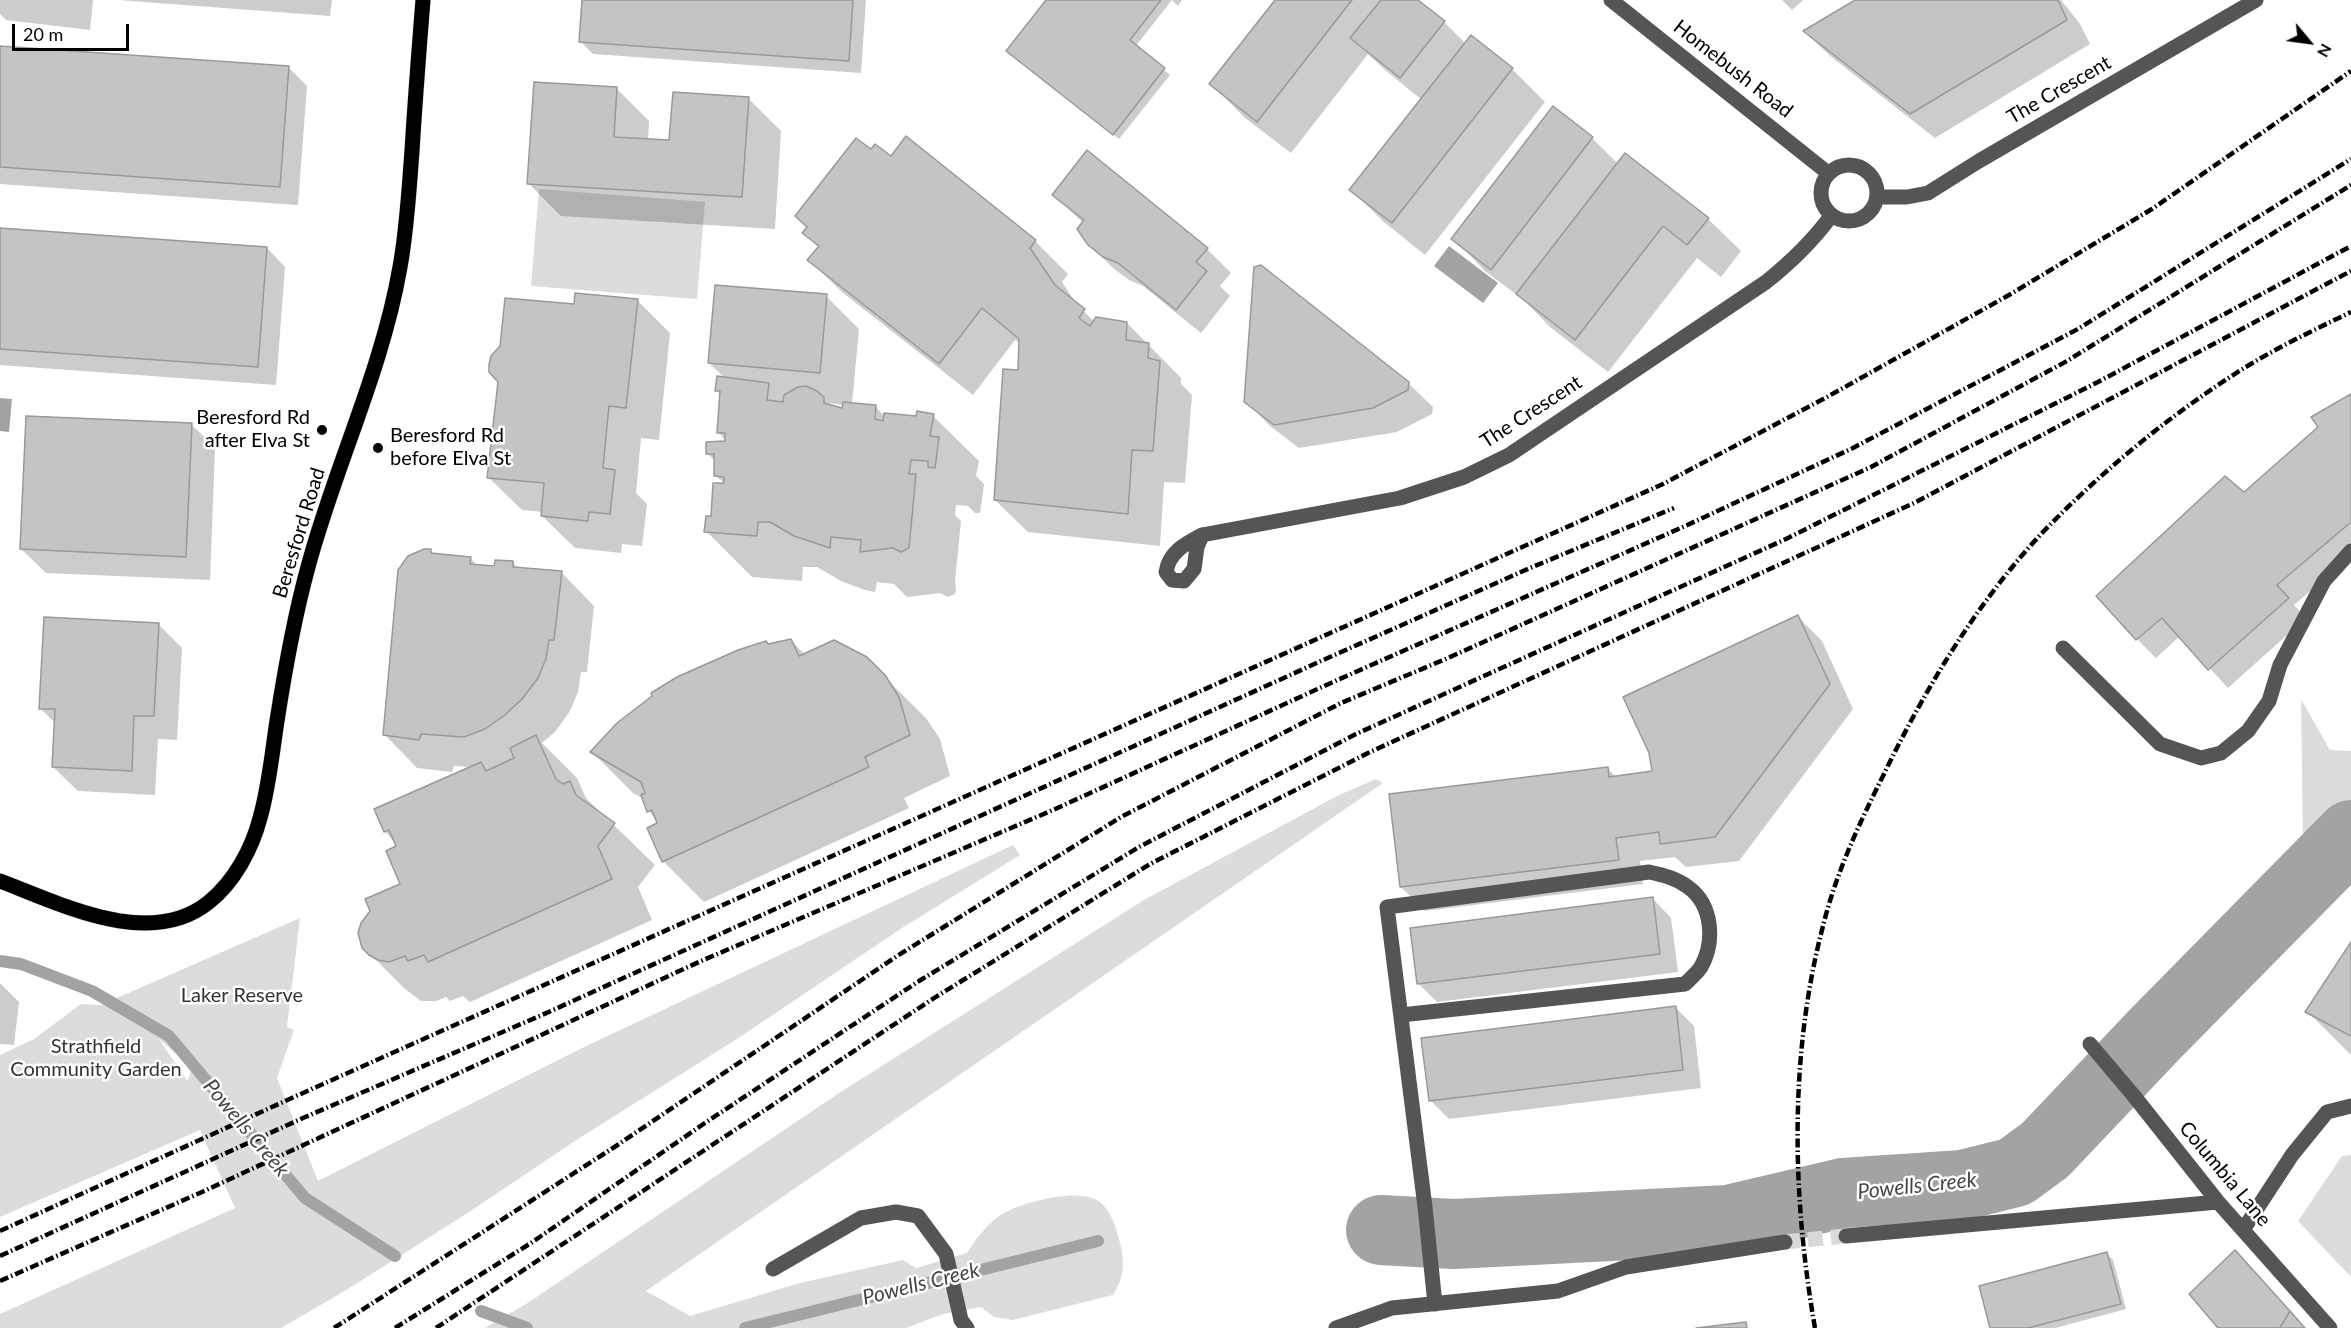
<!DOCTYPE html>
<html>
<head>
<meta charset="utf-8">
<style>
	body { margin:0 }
	#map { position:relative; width:2351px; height:1328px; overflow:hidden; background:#fff; font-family:Lato,sans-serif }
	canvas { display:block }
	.north { position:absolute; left:2279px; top:12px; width:60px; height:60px; -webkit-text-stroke:4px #fff; paint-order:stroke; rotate:119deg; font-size:16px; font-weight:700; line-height:24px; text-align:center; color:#000 }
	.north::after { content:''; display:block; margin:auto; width:21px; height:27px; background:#000; clip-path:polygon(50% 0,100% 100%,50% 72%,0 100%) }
	.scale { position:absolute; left:12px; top:24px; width:117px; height:27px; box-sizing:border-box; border:3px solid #000; border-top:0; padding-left:8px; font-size:18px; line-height:21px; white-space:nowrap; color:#000; -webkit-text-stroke:4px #fff; paint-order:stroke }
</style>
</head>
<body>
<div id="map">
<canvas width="2351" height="1328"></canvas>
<div class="north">N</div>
<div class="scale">20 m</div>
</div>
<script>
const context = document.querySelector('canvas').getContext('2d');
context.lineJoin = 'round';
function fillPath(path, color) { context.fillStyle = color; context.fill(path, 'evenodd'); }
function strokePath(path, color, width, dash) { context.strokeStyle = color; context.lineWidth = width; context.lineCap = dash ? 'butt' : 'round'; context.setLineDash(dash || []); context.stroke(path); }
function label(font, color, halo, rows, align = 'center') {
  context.font = font + ' Lato,sans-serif'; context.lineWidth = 5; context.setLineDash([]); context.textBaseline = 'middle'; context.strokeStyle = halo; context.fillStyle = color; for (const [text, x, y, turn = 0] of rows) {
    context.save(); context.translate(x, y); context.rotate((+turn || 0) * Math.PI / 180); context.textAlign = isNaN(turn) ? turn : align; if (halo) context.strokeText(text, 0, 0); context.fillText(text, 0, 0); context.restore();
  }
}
const green = new Path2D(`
	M539,189L705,202L697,299L531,286Z
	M2301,699L2330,750L2351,751V807L2340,810L2303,846Z
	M1376,779L1383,783L646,1291L690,1316L800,1283L903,1260L916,1268L967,1253C976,1239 989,1221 1004,1213C1024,1202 1082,1186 1101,1203C1112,1213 1115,1225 1119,1239C1125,1261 1125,1276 1113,1295L1013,1320L994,1317L981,1307L943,1314L906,1328H485L526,1304L836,1095L1144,900L1339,795Z
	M1013,845L1020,855L902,928L737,1039L578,1139L466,1214L348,1289L281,1328H0V1314L235,1208L200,1130L0,1217V1055L34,1039L81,1004L116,1006L110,1001L300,918L287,1027L294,1030L277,1078L318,1181L580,1049ZM158,1038L192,1068L188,1080H187Z
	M2351,1155V1277L2298,1221L2342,1156Z`);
const water = new Path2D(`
	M1449,246L1498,283L1483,303L1434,266Z
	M0,398L12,399L9,432L0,431Z`);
const shadow = new Path2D(`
	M0,0H93L90,30L6,20L0,14Z
	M118,0H332L330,16Z
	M583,0H866L861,73L593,54L580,41Z
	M1048,0H1182L1178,6L1172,0L1135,47L1170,75L1119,139L1014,56Z
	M1277,0H1416L1444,22L1466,44L1472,37L1512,69L1545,102L1425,255L1384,222L1351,190L1422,100L1385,70L1368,54L1291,153L1244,117L1211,84Z
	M1782,0H1803L1792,10Z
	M1857,0H2061L2080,24L2090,44L1935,138L1829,55L1805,32Z
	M0,47L288,67L307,86L298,205L0,184Z
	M616,88L649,121L648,141L671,142L748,98L781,131L775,229L561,216L528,183Z
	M1592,138L1618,164L1708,219L1741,251L1721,277L1697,258L1608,372L1550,327L1525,301L1485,271L1453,238Z
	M871,151L891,159L1035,241L1068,274L1062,282L1078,306L1095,322L1127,323L1181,378V384L1192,395L1185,483L1164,482L1160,546L1028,532L995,500L1019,372L1021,344L1015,340L973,395L842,292L809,260L819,248L804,233Z
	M1054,195L1207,249L1231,273L1220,286L1230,296L1201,333L1143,286L1129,280L1114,269L1089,244L1083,223Z
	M0,229L267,248L285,267L276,385L0,365Z
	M826,296L859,329L852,404L875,406L883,415L917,417L933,416L979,461L976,476L984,484L980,513H975L968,506L956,505L955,515L961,521L955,581L956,590L955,594L948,597L940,593L907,597L894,584L877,582L875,592L865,590L841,581L817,567H803L802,581L752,577L706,531L725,484L715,475L716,462L707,453L727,443L719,433L721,395L716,390L725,378L709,363ZM828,403L844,405L843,409L831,407Z
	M637,300L670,333L659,440L641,438L636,493L647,504L642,546L622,544L621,553L575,548L542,516L543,512L522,510L489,478L575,306Z
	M1408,383L1433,407L1432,414L1397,432L1299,448L1270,426L1246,401Z
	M2351,396V556L2294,605L2306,618L2228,688L2180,636L2156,658L2137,639L2244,494L2320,428Z
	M191,424L215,448L210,580L46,573L21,549Z
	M430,551L435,555L470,558L478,566L495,568L513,563L519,569L562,573L594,606L587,672H581L578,692L570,711L555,732L542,743L577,778L586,798L655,865L638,887L652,920L470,1002L463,996L450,1001L446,997L436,1001H421L405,989L364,948L372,911L402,885L398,847L385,831L472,767L454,766L452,772L417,768L385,735Z
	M1798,617L1822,641L1853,709L1739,861L1686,867L1675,857L1640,861L1643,884L1425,911L1401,887L1608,769L1617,778L1653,773Z
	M158,624L182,648L177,740L158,739L155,795L78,791L53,767L56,724L40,708Z
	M791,640L805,655L866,659L926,718L940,739L950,776L904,798L909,808L704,902L663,861L659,824L649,811L644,799L633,793L592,752L769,646Z
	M1653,899L1671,918L1678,972L1437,1002L1418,983Z
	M2351,945V1055L2307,1011Z
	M0,983L19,1002L14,1045L0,1044Z
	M1675,1007L1694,1026L1701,1088L1449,1119L1430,1100Z
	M2107,1254L2113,1260L2126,1309L2055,1328H1991Z`);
const stream = new Path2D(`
	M0,961L21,964L92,991L169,1036L305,1198L395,1256
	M481,1311L527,1328
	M745,1328L1098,1241`);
const river = new Path2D(`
	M1381,1230L1454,1234L1728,1220L1843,1193L1963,1185L2015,1172L2045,1150L2155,1034L2351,835`);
const building = new Path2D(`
	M582,0H853L849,61L579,42Z
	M1046,0H1161L1130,40L1165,68L1113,135L1006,51Z
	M1275,0H1352L1257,122L1209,84Z
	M1381,0H1418L1445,21L1400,78L1350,38Z
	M1855,0H2058L2067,20L1910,114L1803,31Z
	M1471,35L1513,68L1392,223L1349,190Z
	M0,46L289,66L280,187L0,167Z
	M534,82L617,87L614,137L669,140L673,92L749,97L742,197L527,184Z
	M1553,106L1593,137L1491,270L1451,239Z
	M906,136L1036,240L1030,248L1055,285L1085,309L1079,318L1090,326L1096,317L1127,322L1126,340L1149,343L1148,358L1160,361L1153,451L1132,450L1128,514L994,500L1003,369L1018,370L1019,339L982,308L939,364L807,260L819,246L802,233L807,227L795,216L856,138L871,149L875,144L891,156Z
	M1087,150L1208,248L1196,262L1207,271L1176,310L1118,263L1103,257L1088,245L1077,229L1084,220L1052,195Z
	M1625,153L1709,218L1687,245L1663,226L1575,340L1516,294Z
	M0,228L267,247L258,367L0,349Z
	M1261,265L1409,382L1408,390L1373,408L1274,425L1244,402L1254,267Z
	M715,285L827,294L820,373L708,363Z
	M575,293L638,299L626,408L609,406L603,468L615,470L610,514L589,512L588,521L541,516L544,483L487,478L498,382L489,372V365L491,356L500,346L505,298L574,304Z
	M717,376L769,383L767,400L783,402L784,395L798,387L806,386L817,391L824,397V403L842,408L843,402L876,405L875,419L883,421L884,413L916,416L917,411L934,414L930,436L939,437L935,468L928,467V461L911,460L909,474H916L909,548L901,552L893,548L860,552L861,540L831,537L830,548L794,536L770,522H758L757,536L704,532L706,516H711L713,483H724V477L714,476V454H706V442L725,441V433H717L720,391H715Z
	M2351,394V522L2277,585L2289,598L2208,670L2162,618L2136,640L2096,596L2225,476L2244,492L2318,427L2311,417Z
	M26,416L192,423L186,557L20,549Z
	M424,549H431V553L471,557L470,564L494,566L495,560L513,561V567L562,571L554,640H549L546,659L538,678L522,699L505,715L485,729L464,737L421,734L419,740L383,735L398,570L408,556Z
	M1798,615L1830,684L1715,837L1660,844L1659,832L1616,838L1619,860L1400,887L1389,794L1608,767L1609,777L1652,771L1649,753L1623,697Z
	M44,617L159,623L154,716H134L132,771L52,767L55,709H39Z
	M791,639L799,656L834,640L867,657L885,675L899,697L910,735L865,757L869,767L662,862L647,828L657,823L652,810L647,812L641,795L645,793L641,782L590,752L617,723L652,696L651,693L677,677L738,650L766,641L768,644Z
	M536,735L556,779L563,784L570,781L576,795L615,823L598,846L612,879L428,962L424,955L408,961L405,956L389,962L378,960L369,955L362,948L358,933L361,923L370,911L365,899L400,884L386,851L396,846L389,830L384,832L374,809L481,762L486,771L514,758L510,748Z
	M1653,897L1660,954L1417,984L1410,928Z
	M2351,942V1036L2305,1012Z
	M1676,1006L1683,1070L1429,1101L1421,1038Z
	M2235,1250L2290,1311L2280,1328H2218L2189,1294Z
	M2107,1252L2121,1304L2028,1328H1990L1979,1286Z
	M2290,1311L2305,1328H2280Z
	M1746,1322L1747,1328H1696Z`);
const minorTunnel = new Path2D(`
	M1785,1242L1846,1236`);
const minor = new Path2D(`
	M1611,0L1828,173
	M1821 193a28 28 0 1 1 56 0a28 28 0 1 1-56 0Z
	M1877,197H1907L1928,193L1979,161L2256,0
	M1202,535C1185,544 1169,552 1166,572L1172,580L1184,581L1194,569L1197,547L1202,535L1400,498L1464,477L1509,455L1766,282C1791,262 1812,242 1831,216
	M2063,648L2160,744L2201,758L2221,753L2248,731L2269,701L2280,665L2324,581L2351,551
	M1401,1015L1685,984C1690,979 1697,973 1701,967C1715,942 1713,905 1688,887C1676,878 1663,875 1649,872L1387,907L1425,1207L1435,1304
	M2090,1044L2134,1096L2218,1202L2330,1328
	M2243,1230L2292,1155L2327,1112L2351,1106
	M1846,1236L2218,1202
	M773,1269L861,1218L896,1212L918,1216L946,1254L961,1320L967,1328
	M1336,1328L1392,1308L1558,1291L1626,1267L1785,1242`);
const major = new Path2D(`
	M0,881C61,904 150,950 209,902C234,882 252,849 260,818C269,787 272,753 277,721C285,669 294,618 308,567C335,466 382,371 400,267C407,229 409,189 412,151C415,101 419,50 423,0`);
const rail = new Path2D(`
	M0,1231L294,1097L1663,484L1827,397L2009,295L2152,209L2351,71
	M0,1256L303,1118L542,1015L1321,661L1530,568L1674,508
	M0,1281L202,1192L701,961L1053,810L1333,682L1683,527L1853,448L2078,329L2351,159
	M334,1328L616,1146L897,956L1121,817L1341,703L1448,658L1871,467L2067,361L2351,185
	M395,1328L531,1243L702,1125L919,981L1139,847L1356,734L1786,539L2098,382L2351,246
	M436,1328L931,1000L1150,864L1368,753L1914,503L2351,271
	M1815,1328C1792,1197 1789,1055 1823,926C1836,873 1859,824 1883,776C1925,689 1977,602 2043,532C2102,471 2170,415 2241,370C2276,348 2314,330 2351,312`);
const markers = [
	[322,430,6,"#000"],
	[378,448,6,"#000"]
];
const streetNames = [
	["Homebush Road",1733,69,38],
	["The Crescent",2059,90,-30],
	["The Crescent",1531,412,-33],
	["Beresford Road",299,533,-73],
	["Columbia Lane",2225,1174,50]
];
const poiNames = [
	["Beresford Rd",310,418],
	["after Elva St",310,441],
	["Beresford Rd",390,436,"left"],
	["before Elva St",390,459,"left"]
];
const parkNames = [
	["Laker Reserve",242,996],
	["Strathfield",96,1047],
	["Community Garden",96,1070]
];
const waterNames = [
	["Powells Creek",246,1128,50],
	["Powells Creek",1917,1186,-6],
	["Powells Creek",921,1284,-14]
];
fillPath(green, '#dcdcdc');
fillPath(water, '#a3a3a3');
fillPath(shadow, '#0003');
strokePath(stream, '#a3a3a3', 12);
strokePath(river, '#a3a3a3', 70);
fillPath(building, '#c4c4c4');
strokePath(building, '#999', 1.5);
strokePath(minorTunnel, '#d9d9d9', 15, [15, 8]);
strokePath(major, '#dbdbdb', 16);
strokePath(minor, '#555', 15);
strokePath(major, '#000', 15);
strokePath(rail, '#000', 4.5, [9, 3, 1.5, 3]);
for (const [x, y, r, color] of markers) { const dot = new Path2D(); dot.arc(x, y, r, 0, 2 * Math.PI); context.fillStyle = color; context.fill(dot); strokePath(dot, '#fff', 2); }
label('20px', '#000', '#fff', streetNames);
label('20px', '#000', '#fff', poiNames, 'right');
label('20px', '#333', '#fff', parkNames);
label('italic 21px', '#444', '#fff', waterNames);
</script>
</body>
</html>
